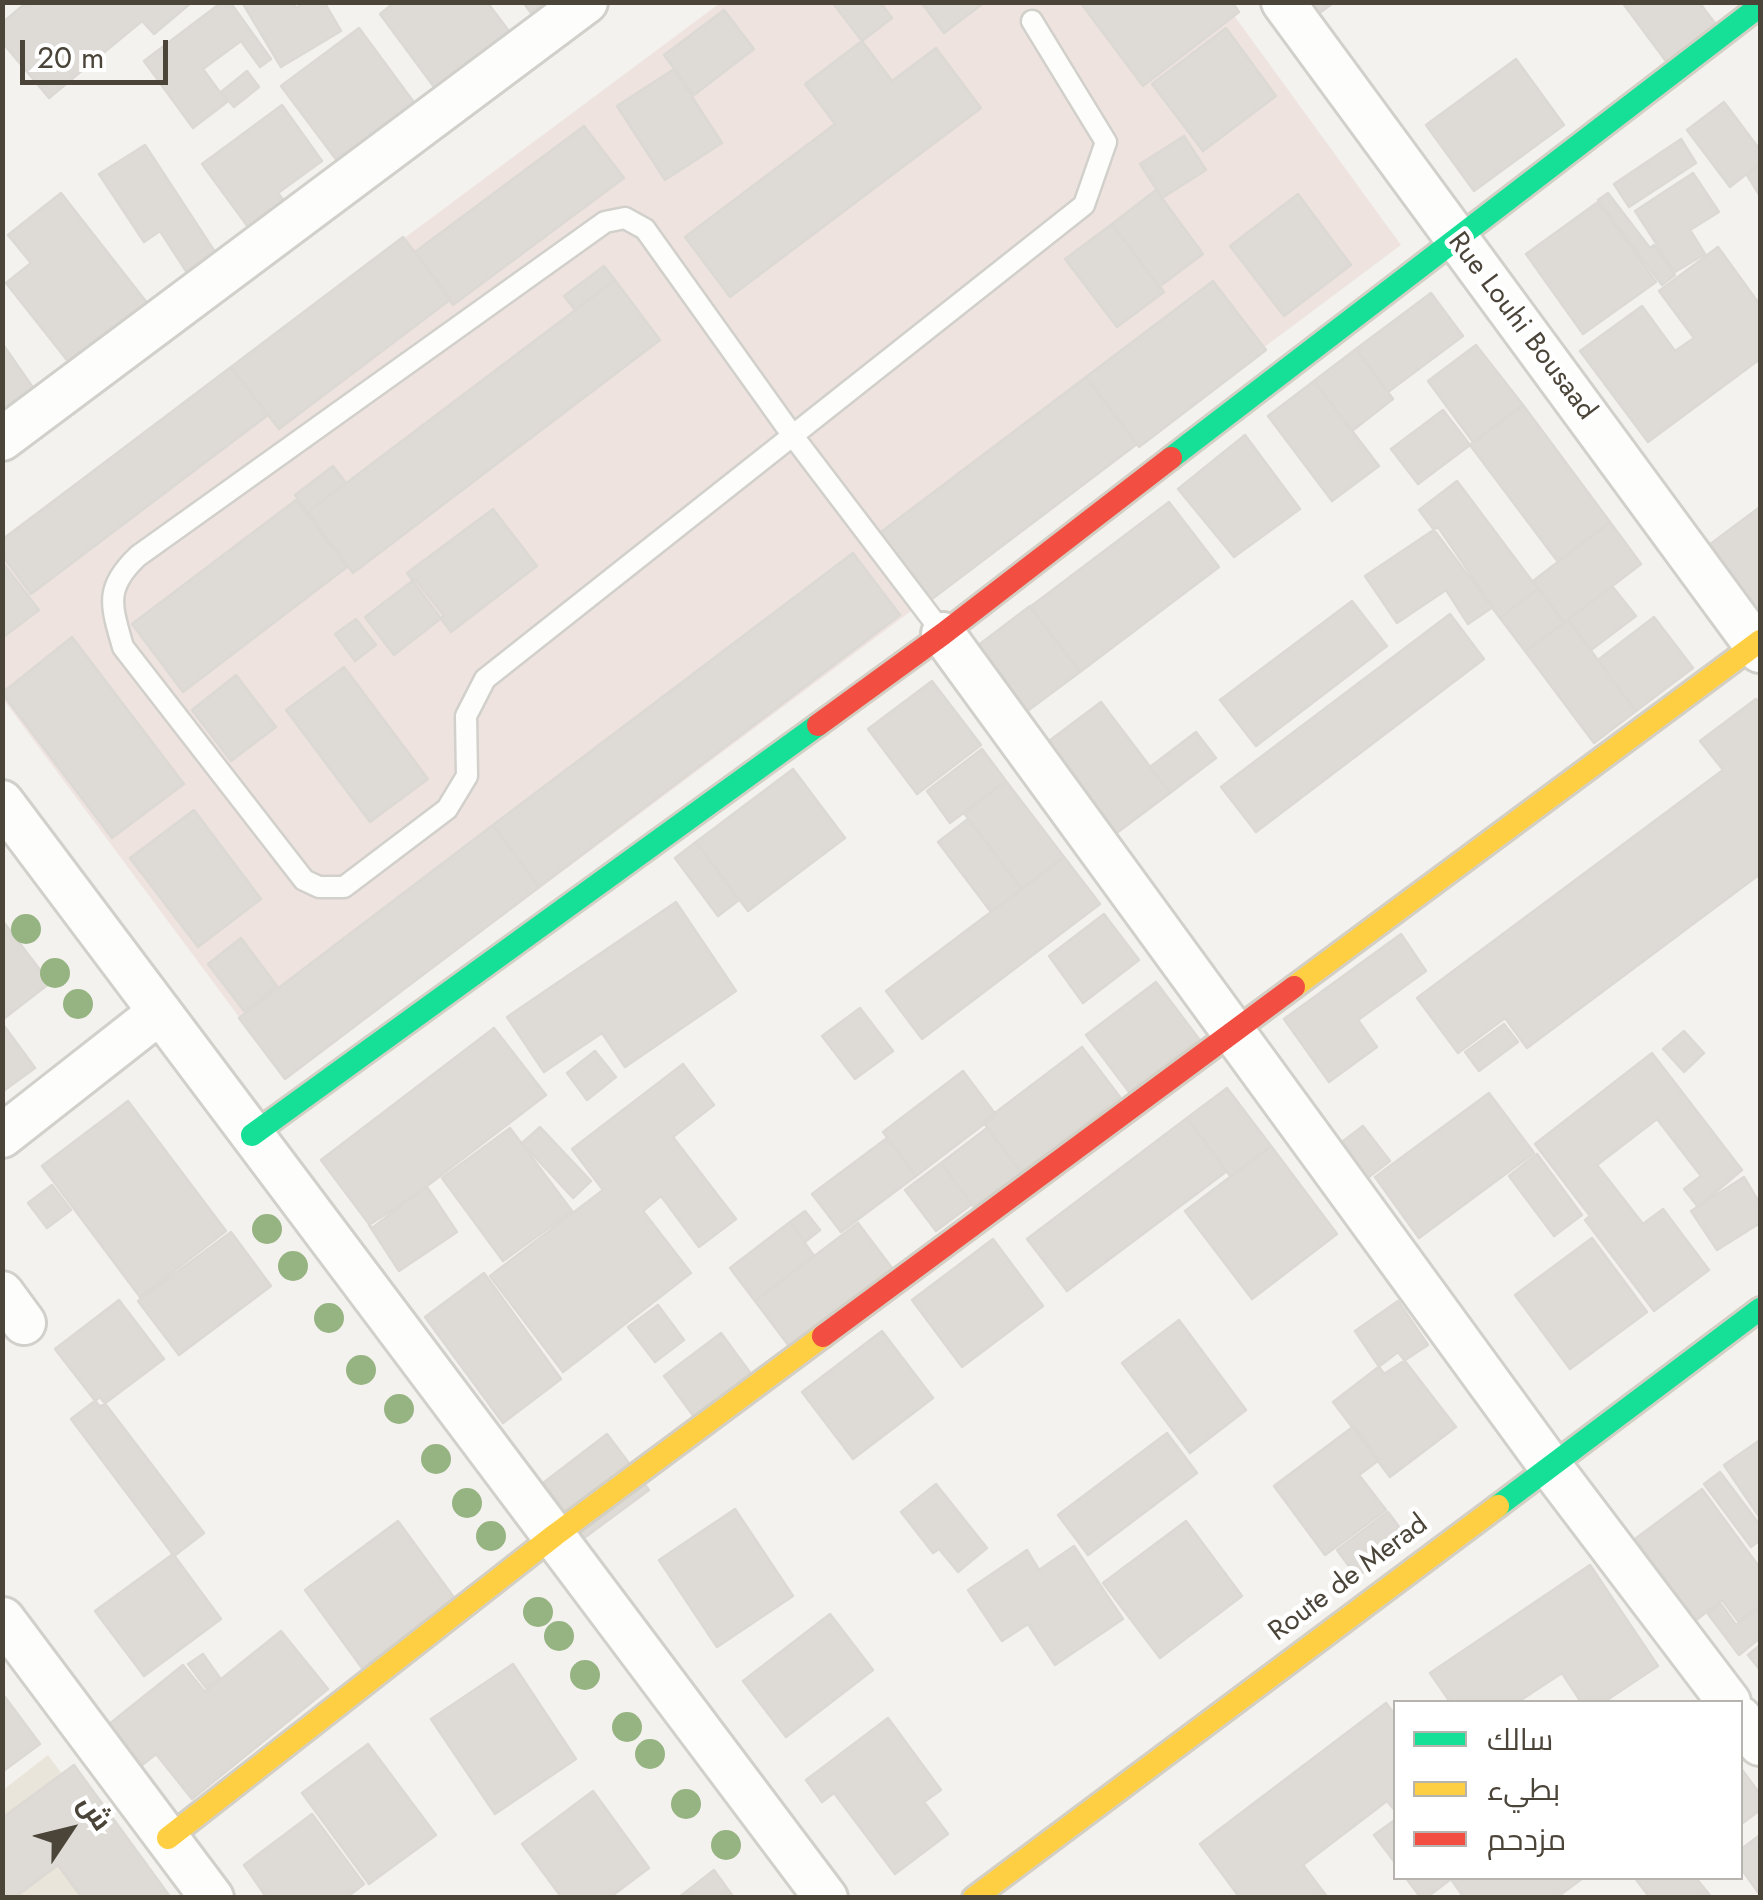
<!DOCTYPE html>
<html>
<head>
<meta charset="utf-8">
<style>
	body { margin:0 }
	#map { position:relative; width:1763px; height:1900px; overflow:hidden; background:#f4f2ee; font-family:Jost,Cairo,sans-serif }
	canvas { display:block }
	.frame { position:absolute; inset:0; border:5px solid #4b4439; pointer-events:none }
	.legend { position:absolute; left:1393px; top:1700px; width:350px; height:180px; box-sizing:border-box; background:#fff; border:2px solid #b7b4b0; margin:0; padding:12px 18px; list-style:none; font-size:30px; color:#4b4439 }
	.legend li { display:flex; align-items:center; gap:20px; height:50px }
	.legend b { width:50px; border:2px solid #b7b4b0 }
	.north { position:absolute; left:20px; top:1780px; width:100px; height:100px; -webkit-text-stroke:8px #fff; paint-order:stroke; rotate:55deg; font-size:28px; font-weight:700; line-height:40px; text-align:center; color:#4b4439 }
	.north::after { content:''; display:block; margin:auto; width:35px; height:45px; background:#4b4439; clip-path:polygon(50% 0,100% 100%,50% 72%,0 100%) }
	.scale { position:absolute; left:20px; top:40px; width:148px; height:45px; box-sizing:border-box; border:5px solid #4b4439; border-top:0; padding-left:12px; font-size:30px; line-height:35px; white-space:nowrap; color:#4b4439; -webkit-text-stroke:8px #fff; paint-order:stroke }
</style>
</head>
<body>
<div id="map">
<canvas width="1763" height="1900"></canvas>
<div class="frame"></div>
<ul class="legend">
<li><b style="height:12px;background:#16e098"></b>سالك</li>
<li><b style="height:12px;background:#ffcf43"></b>بطيء</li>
<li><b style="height:12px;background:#f24e42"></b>مزدحم</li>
</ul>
<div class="north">ش</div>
<div class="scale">20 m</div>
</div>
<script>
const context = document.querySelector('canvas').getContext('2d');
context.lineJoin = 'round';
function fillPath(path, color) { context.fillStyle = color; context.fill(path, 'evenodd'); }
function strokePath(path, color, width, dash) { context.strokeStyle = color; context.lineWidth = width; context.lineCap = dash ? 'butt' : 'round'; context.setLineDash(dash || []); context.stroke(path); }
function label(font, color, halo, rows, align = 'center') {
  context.font = font + ' Jost,sans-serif'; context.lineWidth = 9; context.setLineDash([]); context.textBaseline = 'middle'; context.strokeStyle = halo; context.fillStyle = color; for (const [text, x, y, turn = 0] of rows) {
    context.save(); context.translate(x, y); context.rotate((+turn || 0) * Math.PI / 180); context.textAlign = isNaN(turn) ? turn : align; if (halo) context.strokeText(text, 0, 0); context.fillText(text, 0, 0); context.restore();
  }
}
const education = new Path2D(`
	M48,1755L153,1897L3,1898V1790Z`);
const medical = new Path2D(`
	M720,3H1225L1401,245L285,1079L3,699V537Z`);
const building = new Path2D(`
	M27,2H192L154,34L142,21L49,98L2,42V23Z
	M222,2H230L271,59L260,67L241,41L203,69L227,102L193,128L144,61Z
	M242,2H293L296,8L305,2H324L341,31L281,67Z
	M395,2H487L515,39L440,95L380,14Z
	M523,2H545L531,13Z
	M832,2H880L892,18L862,41Z
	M921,2H985L944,33Z
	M1080,2H1232L1239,12L1143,86Z
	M1289,2H1333V3L1305,24Z
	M1622,2H1699L1729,42L1680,80Z
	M724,10L754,49L694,95L664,55Z
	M359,28L424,116L347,174L281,86Z
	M1226,28L1276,96L1203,151L1152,84Z
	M862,41L892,81L936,48L981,108L730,297L685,237L835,124L805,84Z
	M1516,59L1564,125L1474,191L1426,125Z
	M674,69L722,143L665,180L617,106Z
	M247,71L259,87L234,107L221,92Z
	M1724,102L1760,150V163L1730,187L1687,130Z
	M282,105L322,161L278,193L295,216L259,242L202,164Z
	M584,126L624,178L453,305L415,252Z
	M1184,136L1206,170L1162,198L1140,164Z
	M1681,139L1696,163L1629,207L1614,184Z
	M145,145L215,252L186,271L160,231L144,242L99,174Z
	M1760,166V196L1747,175Z
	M1693,173L1719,212L1690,230L1705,254L1675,272L1635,211Z
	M1156,190L1203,254L1159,287L1112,224Z
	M61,193L155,313L78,374L6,283L31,263L8,235Z
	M1608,193L1650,248L1654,245L1675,275L1662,285L1598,200Z
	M1298,194L1351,265L1284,316L1230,246Z
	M1598,202L1656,282L1583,334L1526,254Z
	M1112,224L1164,292L1117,327L1065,259Z
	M403,237L451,299L279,429L231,367Z
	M1718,247L1760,305V359L1648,442L1580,351L1642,306L1675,351L1694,338L1659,291Z
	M604,266L615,280L575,310L564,296Z
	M615,280L660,340L353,573L308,512Z
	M1213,281L1266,350L1139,447L1086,377Z
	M1431,293L1463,336L1388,392L1356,349Z
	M2,343L45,405L2,434Z
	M1476,345L1523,405L1473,442L1428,381Z
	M1356,349L1393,399L1352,431L1314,381Z
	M231,367L268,415L31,594L2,555V540Z
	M1086,377L1137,444L928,602L877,535Z
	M1314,381L1379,466L1332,501L1268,416Z
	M1523,405L1610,522L1558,562L1470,445Z
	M1443,410L1470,445L1418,484L1391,449Z
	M1245,435L1300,509L1234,557L1178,489Z
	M333,466L346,483L308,512L295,495Z
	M1457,481L1538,589L1500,618L1419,510Z
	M296,500L347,567L183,692L132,624Z
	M1169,502L1219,567L1080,672L1030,607Z
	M1760,507V623L1705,548Z
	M493,509L537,566L451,632L407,573Z
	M1610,522L1641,564L1564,623L1533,581Z
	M1438,527L1493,607L1468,624L1446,590L1397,623L1365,576Z
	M853,553L900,615L539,887L493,825Z
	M2,562L39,610L2,638Z
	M415,579L444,616L394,655L365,617Z
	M1612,586L1636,616L1591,650L1568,620Z
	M1539,588L1564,623L1525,651L1500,618Z
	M1352,601L1387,646L1256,746L1220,700Z
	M1030,606L1080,672L1022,715L972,650Z
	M1450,614L1484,659L1256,832L1221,787Z
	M1654,617L1693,668L1636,711L1598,660Z
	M356,619L376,645L355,661L335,634Z
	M1568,620L1636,711L1594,743L1525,651Z
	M72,637L184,784L112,838L2,693Z
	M344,667L428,779L370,822L286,710Z
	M236,675L276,727L231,761L192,710Z
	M932,681L981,745L917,794L868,729Z
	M1756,699L1760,705V874L1527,1048L1505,1018L1458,1053L1417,998L1723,770L1700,741Z
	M1101,702L1170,793L1114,835L1045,744Z
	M1196,732L1216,758L1170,793L1150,767Z
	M982,749L1006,781L950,823L927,791Z
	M793,769L845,838L748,911L696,842Z
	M1006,781L1064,857L1022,889L964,813Z
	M194,810L261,899L198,947L130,858Z
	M968,819L1022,889L991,912L938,842Z
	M493,825L539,887L285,1079L239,1018Z
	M696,842L739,900L718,916L675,858Z
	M1064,857L1100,904L922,1039L886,991Z
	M676,902L736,991L625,1067L602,1033L544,1072L507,1017Z
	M1104,914L1139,960L1083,1003L1049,956Z
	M2,920L50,983L2,1020Z
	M1401,934L1426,971L1358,1020L1377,1047L1329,1082L1284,1019Z
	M241,938L277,986L244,1011L208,964Z
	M1156,982L1199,1039L1129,1092L1086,1035Z
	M860,1008L893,1051L855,1079L822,1036Z
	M2,1023L35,1068L2,1092Z
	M1504,1024L1518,1042L1479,1071L1465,1052Z
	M494,1028L546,1095L372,1228L321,1160Z
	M1684,1031L1704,1053L1684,1072L1663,1049Z
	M1082,1047L1120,1097L1021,1172L983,1122Z
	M595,1051L616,1077L587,1100L567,1073Z
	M1652,1053L1742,1170L1698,1207L1684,1189L1701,1176L1657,1119L1597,1165L1643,1224L1663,1209L1709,1270L1654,1311L1585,1220L1590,1216L1535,1144Z
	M683,1064L714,1105L673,1137L736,1219L699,1247L661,1196L643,1211L691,1273L563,1372L490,1276L603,1190L572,1149Z
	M963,1071L996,1115L916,1176L883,1132Z
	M1227,1088L1271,1146L1231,1177L1187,1118Z
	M1489,1093L1534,1153L1419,1238L1375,1177Z
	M128,1101L226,1231L140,1297L42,1166Z
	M1187,1118L1227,1171L1067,1291L1027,1239Z
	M1363,1126L1390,1161L1361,1183L1334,1148Z
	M540,1127L591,1181L573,1198L522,1143Z
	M510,1128L572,1211L503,1261L442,1178Z
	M987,1128L1021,1172L974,1207L941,1163Z
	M887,1138L916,1176L841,1232L812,1194Z
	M1271,1146L1337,1234L1252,1299L1185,1211Z
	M1537,1154L1582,1215L1554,1236L1509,1176Z
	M941,1163L972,1204L936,1231L905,1190Z
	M1744,1177L1760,1204V1223L1717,1250L1691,1211Z
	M52,1185L71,1210L47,1228L28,1203Z
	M427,1187L457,1232L399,1271L369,1225Z
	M805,1211L820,1230L805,1242L790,1222Z
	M790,1222L814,1256L755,1301L730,1268Z
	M858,1223L895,1272L792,1350L755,1301Z
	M231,1232L271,1286L179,1355L138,1301Z
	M1592,1238L1647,1312L1570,1369L1515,1295Z
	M993,1239L1043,1306L962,1367L912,1300Z
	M484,1273L561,1379L503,1423L425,1317Z
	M119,1300L164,1359L100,1407L55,1349Z
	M1398,1301L1428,1345L1384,1374L1355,1331Z
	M658,1305L684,1340L655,1362L628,1327Z
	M1179,1320L1246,1410L1190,1453L1122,1363Z
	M882,1331L933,1398L853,1459L802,1392Z
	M721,1333L757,1382L700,1425L664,1376Z
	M1398,1352L1456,1427L1390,1477L1333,1402Z
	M100,1397L204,1533L174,1556L71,1419Z
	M1354,1426L1379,1460L1359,1475L1386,1510L1325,1555L1274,1486Z
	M1167,1433L1197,1473L1088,1555L1058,1515Z
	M607,1434L649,1490L584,1538L543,1483Z
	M1760,1440V1518L1724,1465Z
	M1720,1472L1760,1525V1540L1751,1547L1704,1484Z
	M936,1484L987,1548L958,1572L939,1549L933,1553L901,1512Z
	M1702,1489L1760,1568V1605L1738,1621L1722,1600L1695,1621L1635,1539Z
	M735,1509L793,1596L717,1647L659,1560Z
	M1388,1512L1408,1539L1357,1577L1337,1550Z
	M398,1521L455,1599L362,1668L305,1590Z
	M1186,1521L1242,1596L1160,1658L1103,1583Z
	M1074,1546L1123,1619L1055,1665L1028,1624L1002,1641L968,1590L1027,1550L1039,1570Z
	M173,1554L221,1619L144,1676L95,1611Z
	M1590,1565L1658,1666L1604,1702H1581L1562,1673L1518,1702H1450L1430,1673Z
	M1721,1604L1736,1625L1760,1607V1638L1739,1655L1708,1614Z
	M830,1614L873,1670L786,1737L743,1681Z
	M281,1631L328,1689L192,1799L156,1754L136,1770L103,1729L183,1665L205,1692Z
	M1760,1645V1670L1748,1655Z
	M203,1654L220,1678L206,1688L188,1664Z
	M513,1664L576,1759L495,1814L431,1719Z
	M2,1693L40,1744L2,1772Z
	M1386,1703L1396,1716V1812L1387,1801L1303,1865L1328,1898H1240L1200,1844Z
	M888,1718L941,1790L924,1802L948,1834L895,1874L834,1793L822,1802L806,1780Z
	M368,1744L436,1835L369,1884L302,1793Z
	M74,1765L171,1898H82L58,1865L14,1898H2V1818Z
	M1740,1767L1760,1794V1810L1740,1825Z
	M593,1791L649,1868L609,1898H562L522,1844Z
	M312,1814L364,1884L346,1898H267L244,1865Z
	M1396,1819V1864L1374,1835Z
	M1760,1835V1895L1740,1867V1850Z
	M714,1870L734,1898H678Z
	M1406,1878H1583L1556,1898H1464L1451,1879L1426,1898H1421Z
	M1635,1878H1696L1712,1898H1650Z`);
const lane = new Path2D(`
	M942,632L793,436L645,229L625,218L605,222L138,556C104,588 111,605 123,647L304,880L319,887H344L447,809L467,776L466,716L485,679L1084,205L1106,142L1032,21`);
const street = new Path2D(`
	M1283,2L1760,651
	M2,439L586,2
	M943,634L1550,1466L1729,1702
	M2,802L826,1898
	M2,1136L160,1012
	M2,1293L24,1323
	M3,1619L212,1898
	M1740,1718L1760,1744`);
const fast = new Path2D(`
	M1171,458L1760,6
	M252,1135L818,725
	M1498,1506L1760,1309`);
const slow = new Path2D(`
	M1294,987L1760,641
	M168,1838L555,1535L823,1336
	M974,1898L1498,1506`);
const jam = new Path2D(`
	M818,725L943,634L1171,458
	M823,1336L1294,987`);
const trees = [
	[26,929],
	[55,973],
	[78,1004],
	[267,1229],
	[293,1266],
	[329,1318],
	[361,1370],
	[399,1409],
	[436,1459],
	[467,1503],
	[491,1536],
	[538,1612],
	[559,1636],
	[585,1675],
	[627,1727],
	[650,1754],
	[686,1804],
	[726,1845]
];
const streetNames = [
	["Rue Louhi Bousaad",1521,327,53],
	["Route de Merad",1349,1579,-37]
];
fillPath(education, '#eae5da');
fillPath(medical, '#eee3df');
fillPath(building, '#dedbd6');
strokePath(building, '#dcd9d4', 2.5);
strokePath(lane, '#d2d0cb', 25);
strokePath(street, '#d2d0cb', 48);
strokePath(fast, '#d3cfc5', 28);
strokePath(slow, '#d3cfc5', 28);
strokePath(jam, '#d3cfc5', 28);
strokePath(lane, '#fdfdfc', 20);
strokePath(street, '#fdfdfc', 42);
strokePath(fast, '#16e098', 22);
strokePath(slow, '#ffcf43', 22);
strokePath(jam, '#f24e42', 22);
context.fillStyle = '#96b382';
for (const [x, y] of trees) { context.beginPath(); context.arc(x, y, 15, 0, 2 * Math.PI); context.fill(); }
label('28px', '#4b4439', '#fff', streetNames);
</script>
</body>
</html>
